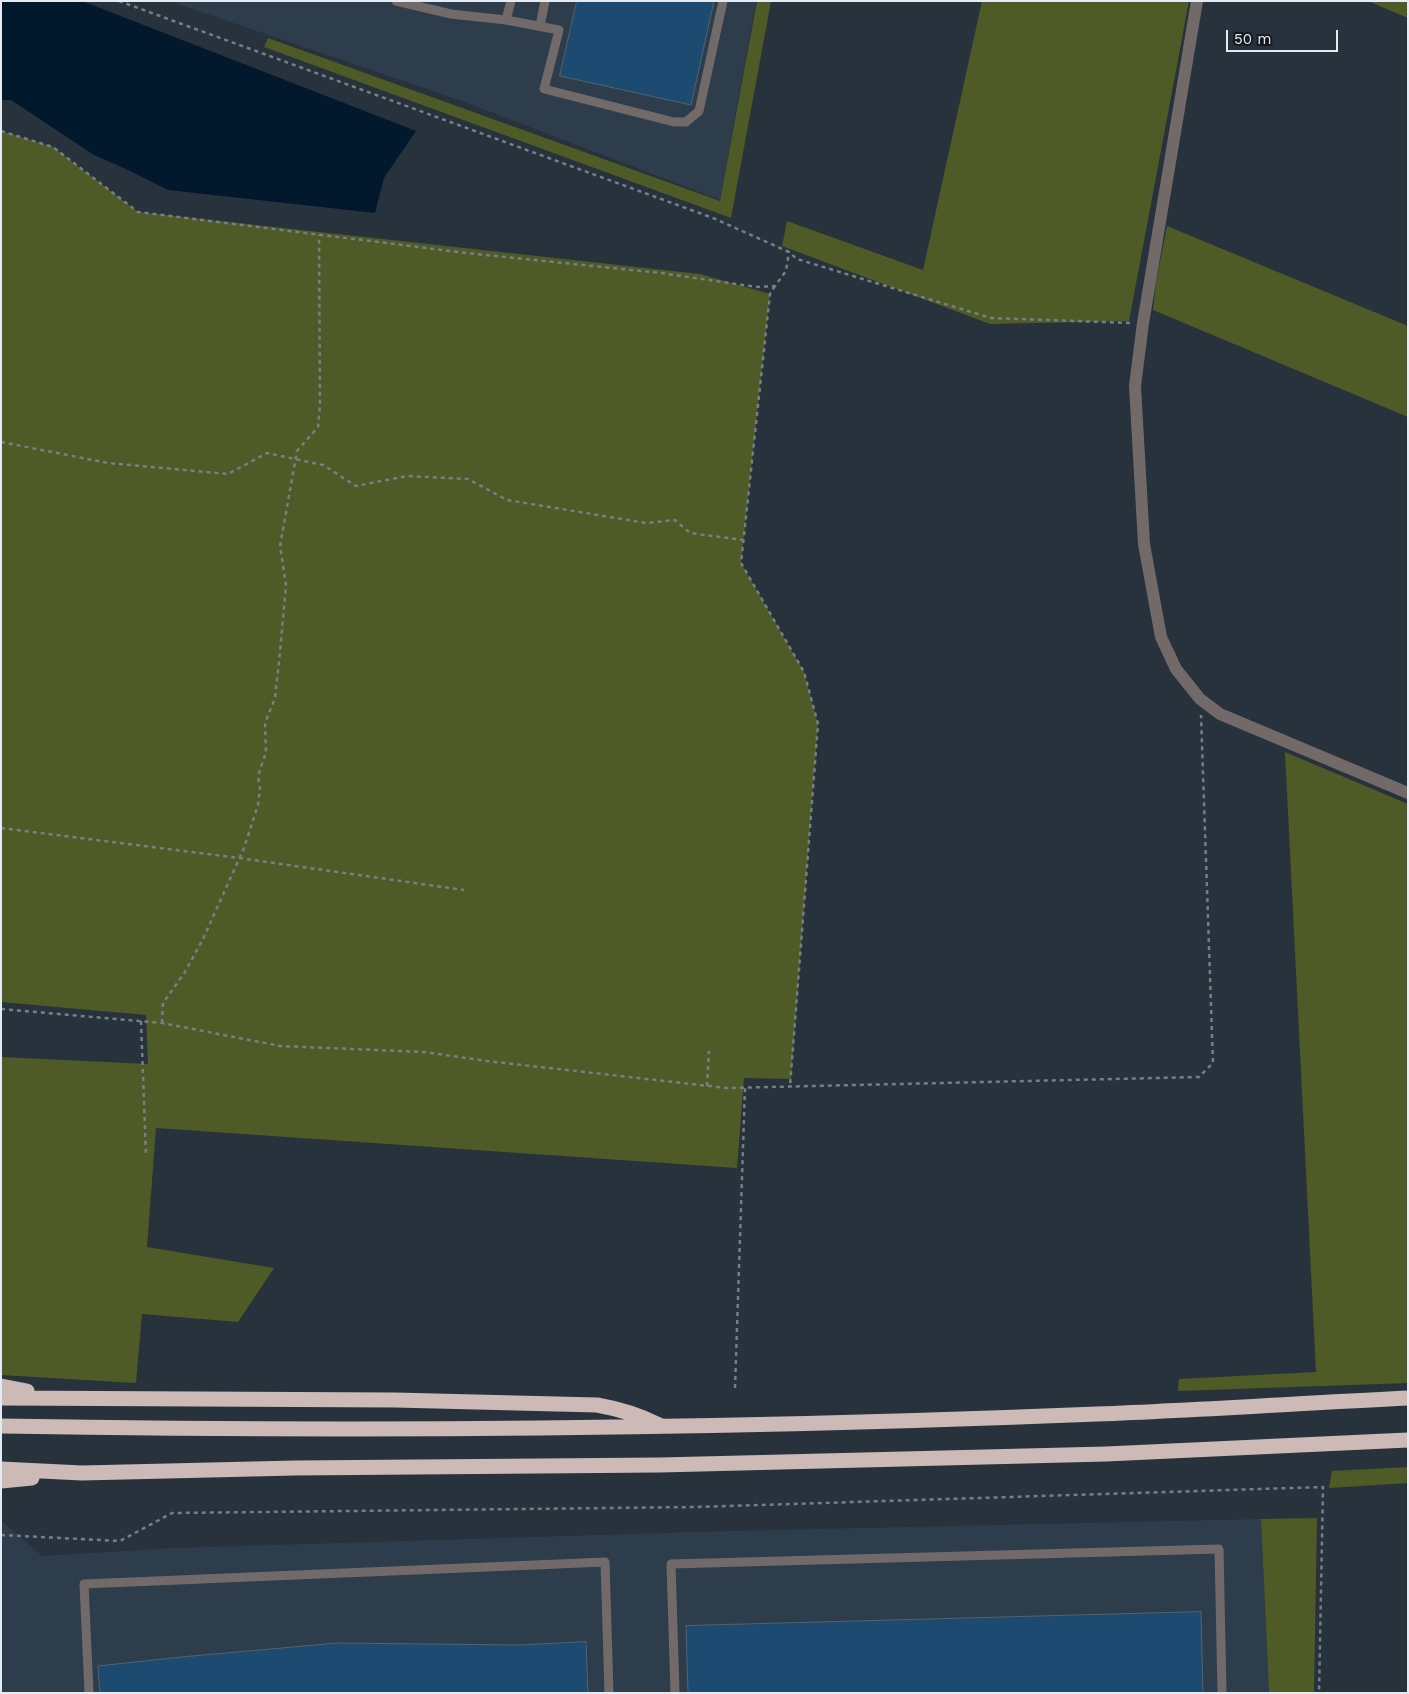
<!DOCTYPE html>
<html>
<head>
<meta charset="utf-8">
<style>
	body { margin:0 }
	#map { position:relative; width:1409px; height:1694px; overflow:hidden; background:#27323c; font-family:"Work Sans",sans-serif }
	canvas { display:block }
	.frame { position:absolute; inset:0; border:2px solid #e4ebf2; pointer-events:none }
	.scale { position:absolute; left:1226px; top:30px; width:112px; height:22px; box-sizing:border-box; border:2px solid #e4ebf2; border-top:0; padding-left:6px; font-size:15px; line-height:18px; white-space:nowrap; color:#e4ebf2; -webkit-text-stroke:4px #15191e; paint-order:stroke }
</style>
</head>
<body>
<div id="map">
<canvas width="1409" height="1694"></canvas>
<div class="frame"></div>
<div class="scale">50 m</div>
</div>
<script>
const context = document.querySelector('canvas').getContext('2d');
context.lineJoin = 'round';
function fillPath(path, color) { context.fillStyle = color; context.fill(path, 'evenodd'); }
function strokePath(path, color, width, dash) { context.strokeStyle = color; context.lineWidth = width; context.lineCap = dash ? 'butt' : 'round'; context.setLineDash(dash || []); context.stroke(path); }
const built = new Path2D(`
	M169,1H756L720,200L462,101Z
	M1261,1519L1269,1693H1V1520L42,1556L175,1548L729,1531Z`);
const green = new Path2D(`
	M757,1H771L731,218L264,47L268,38L720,201Z
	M982,1H1189L1129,321L990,324L782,246L787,221L923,270Z
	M1368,1H1408V18Z
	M1,131L53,147L138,212L700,274L770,294L741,563L804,672L818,724L791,1079L744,1078L737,1168L156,1128L147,1247L274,1268L238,1322L142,1314L136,1383L1,1375V1057L148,1064L146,1015L1,1002Z
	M1167,226L1408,326V417L1153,310L1156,282Z
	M1285,752L1408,804V1383L1178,1391L1179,1379L1316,1372Z
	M1408,1467V1483L1329,1488L1332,1471Z
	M1317,1518L1314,1693H1269L1261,1519Z`);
const water = new Path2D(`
	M1,1H82L416,131L384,178L375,213L168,190L126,169L94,155L11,100H1Z`);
const building = new Path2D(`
	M577,1H714L691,105L560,76Z
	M1201,1612L1203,1693H688L686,1626Z
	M586,1642L588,1693H100L98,1666L181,1657L337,1643L518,1645Z`);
const path = new Path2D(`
	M119,1L713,218L789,252L797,259L991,318L1131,323
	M1,131L53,147L138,212L466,253L661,273L757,287L775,286L786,271L789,252
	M775,286L770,294L741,563L804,672L818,724L790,1086
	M1,442L108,463L228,474L267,453L323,465L356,486L407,476L468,479L507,500L646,523L675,520L690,533L743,540
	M1,828L239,858L464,890
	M1,1009L162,1023L280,1046L424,1052L487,1061L727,1088L1199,1077L1213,1063L1201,715
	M141,1021L146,1156
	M162,1023L163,1003L185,972L203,939L244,848L258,805L260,789L258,776L266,752L265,723L275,698L280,652L286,585L280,546L297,451L318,427L320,406L319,235
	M707,1086L709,1051
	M735,1388L745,1088
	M1,1535L120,1541L172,1513L697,1507L1323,1487L1319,1693`);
const service = new Path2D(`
	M396,1L451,14L506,20L511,1
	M506,20L559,30L544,89L674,122H686L699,111L723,1
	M540,26L545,1
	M89,1693L84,1584L605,1562L609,1693
	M675,1693L671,1564L1219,1549L1222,1693`);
const minor = new Path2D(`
	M1197,1L1143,323L1135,386L1144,544L1161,637L1176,669L1200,699L1220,714L1408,793`);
const motorway = new Path2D(`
	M1,1386L27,1391
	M1,1398L395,1400L597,1405C620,1409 639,1415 659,1425
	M1,1426C366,1432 732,1429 1097,1414C1201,1410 1304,1403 1408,1398
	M1,1469L82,1473L295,1468L660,1465L1106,1454L1408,1440
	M1,1481L32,1478`);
fillPath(built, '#2d3d4c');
fillPath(green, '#4e5b26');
fillPath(water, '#02192d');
fillPath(building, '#1d4a71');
strokePath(building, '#56626d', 1);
strokePath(path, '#767f88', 2.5, [4, 4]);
strokePath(service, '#726a69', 9);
strokePath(minor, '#726a69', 12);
strokePath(motorway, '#cdb9b6', 15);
</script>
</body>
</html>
